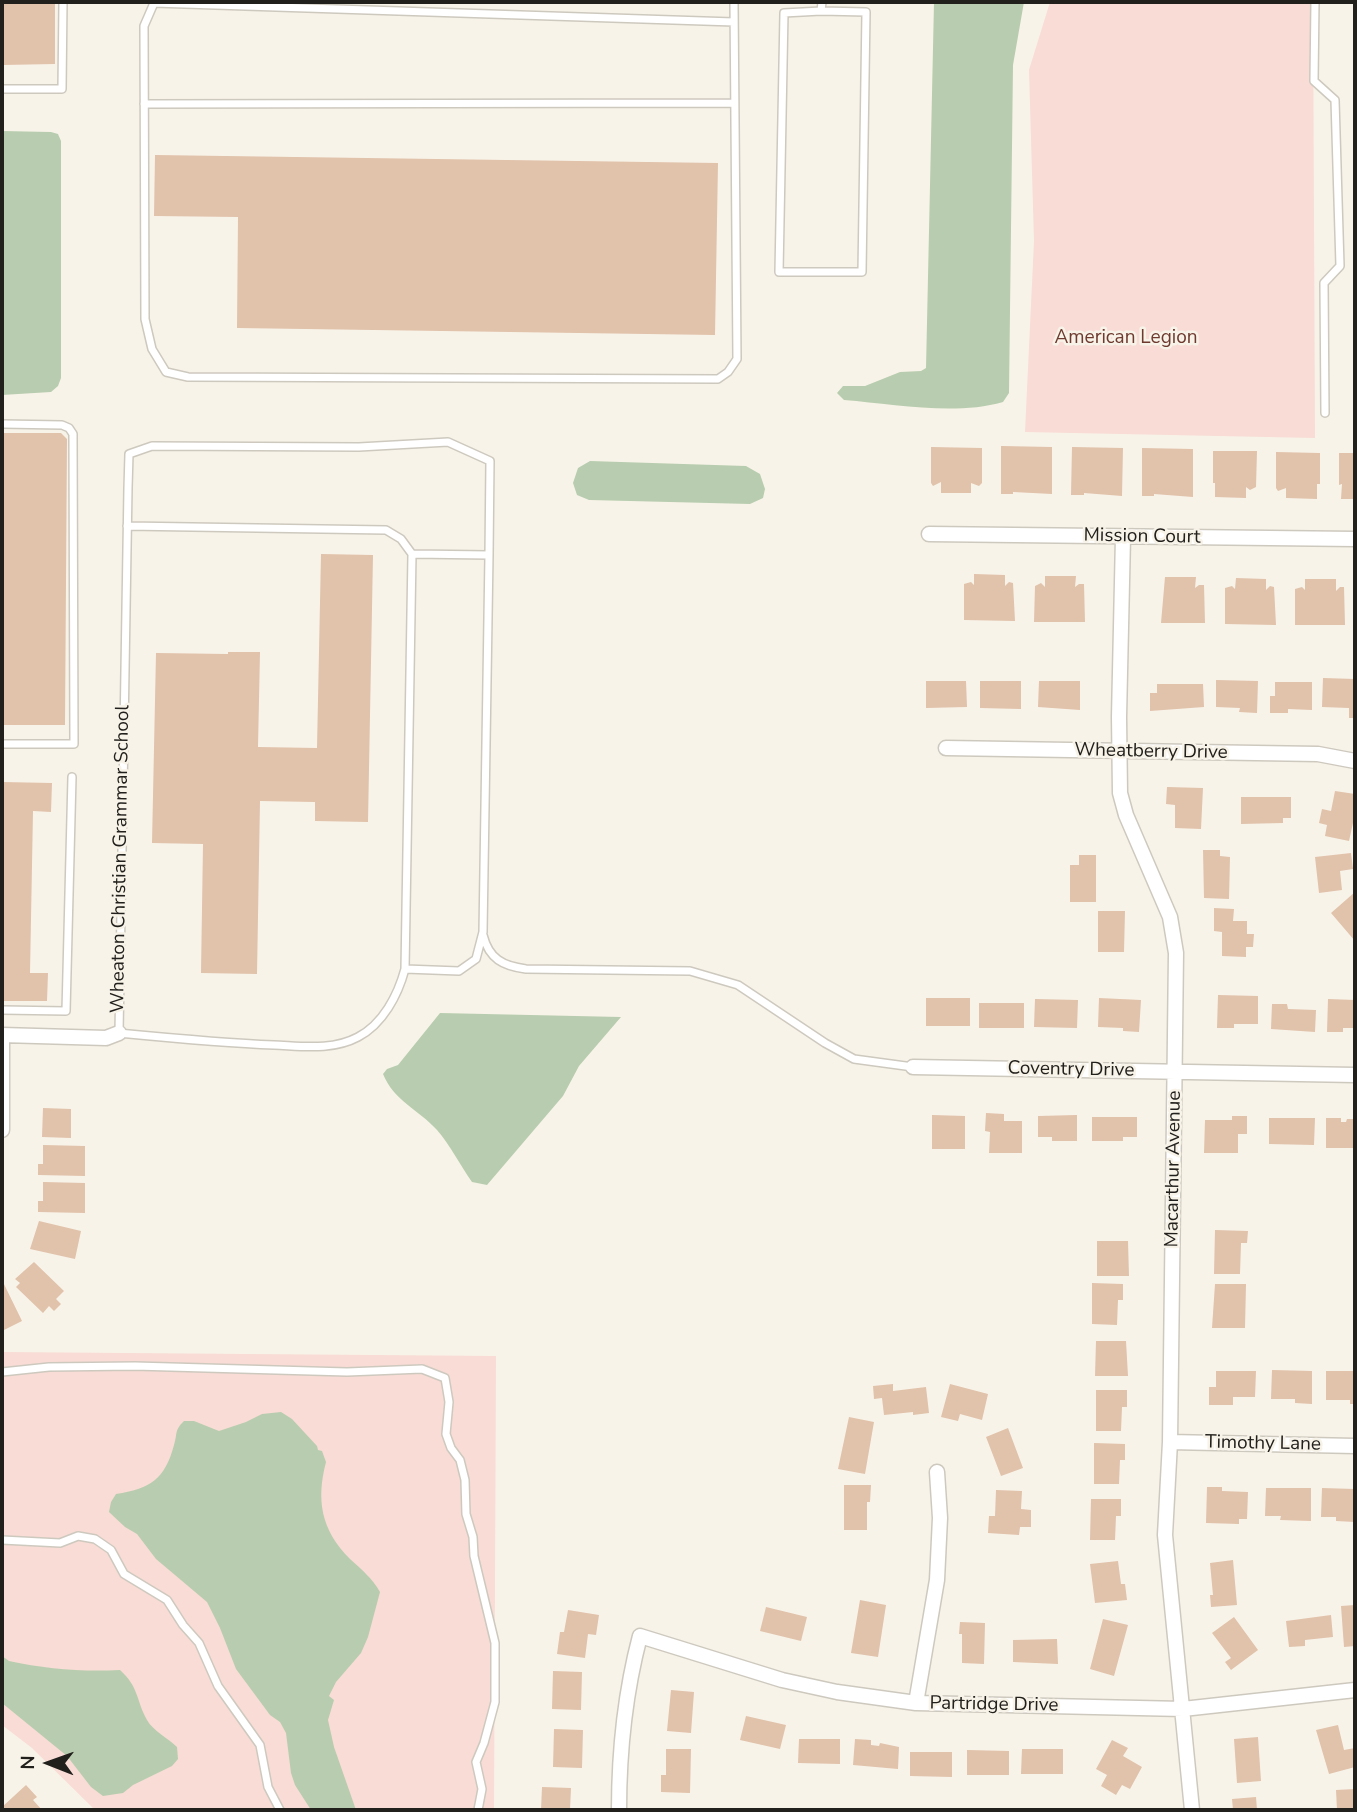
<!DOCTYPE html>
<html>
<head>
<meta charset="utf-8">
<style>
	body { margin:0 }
	#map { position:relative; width:1357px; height:1812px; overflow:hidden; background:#f8f3e8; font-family:"Nunito Sans",sans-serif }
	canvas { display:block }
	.frame { position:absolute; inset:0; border:4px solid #22201c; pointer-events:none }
	.north { position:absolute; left:14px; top:1728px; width:70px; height:70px; -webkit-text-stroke:5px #f8f3e8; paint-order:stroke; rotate:271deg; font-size:19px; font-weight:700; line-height:28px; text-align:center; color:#22201c }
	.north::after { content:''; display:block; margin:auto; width:24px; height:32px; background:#22201c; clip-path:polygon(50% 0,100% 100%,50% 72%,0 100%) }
</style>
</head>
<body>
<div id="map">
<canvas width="1357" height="1812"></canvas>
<div class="frame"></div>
<div class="north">N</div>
</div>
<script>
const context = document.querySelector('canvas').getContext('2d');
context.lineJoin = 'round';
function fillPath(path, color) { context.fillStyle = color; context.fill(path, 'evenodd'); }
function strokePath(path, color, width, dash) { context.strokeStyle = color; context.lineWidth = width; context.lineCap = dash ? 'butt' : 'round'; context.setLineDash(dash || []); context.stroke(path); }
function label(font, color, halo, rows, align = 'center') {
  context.font = font + ' "Nunito Sans",sans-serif'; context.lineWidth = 5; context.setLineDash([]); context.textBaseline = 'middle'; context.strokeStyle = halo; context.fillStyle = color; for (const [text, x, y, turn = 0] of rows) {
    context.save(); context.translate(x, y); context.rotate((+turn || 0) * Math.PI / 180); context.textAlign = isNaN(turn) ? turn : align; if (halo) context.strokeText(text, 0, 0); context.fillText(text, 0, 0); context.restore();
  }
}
const green = new Path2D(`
	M1050,2H1313L1315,438L1025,432L1034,241L1029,70Z
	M2,1352L496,1356L494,1810H95L32,1748L2,1725Z`);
const water = new Path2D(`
	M934,2H1024L1013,65L1009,393L1003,402C955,416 893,404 844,400L837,393L843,386H865L900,372L921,371L926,368Z
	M2,131L51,132L58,134L61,141V378L58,386L51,392L2,395Z
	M590,461L746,466L760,474L765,489L763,498L750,504L589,500L577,495L573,483L578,468Z
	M440,1013L621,1017L579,1066L563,1096L487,1185L472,1182C460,1165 450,1145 437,1130C418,1109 394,1101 383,1074L387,1069L398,1065Z
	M281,1412L292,1419L317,1446L318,1450L322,1451L326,1462C316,1500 321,1530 350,1559C362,1570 372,1578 380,1592L368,1637L361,1653L336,1682L329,1696L334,1700L328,1720L334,1747L356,1810H311L295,1785L291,1773L286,1733L280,1722L270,1715L236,1669L220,1628L207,1602L156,1559L137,1534L125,1527L109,1512L111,1502L116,1494C150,1489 165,1479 174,1445C178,1432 174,1431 184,1421H194L219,1431L246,1422L262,1414Z
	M2,1656L9,1661C46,1669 82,1672 120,1670C139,1687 136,1700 147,1720C153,1731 168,1738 177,1747L178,1759L172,1766L133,1785L123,1793L103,1796L91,1787L67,1756L2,1703Z`);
const building = new Path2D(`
	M2,2H55V64L2,65Z
	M155,155L718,163L715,335L237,328L238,217L154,216Z
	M2,433H61L67,439L65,725H2Z
	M1001,446L1052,447V494L1013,492V494H1001Z
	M931,447L982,448V483L979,486L971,483V493H941V482L933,486L931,483Z
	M1072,447L1123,448L1122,496L1084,493V495H1071Z
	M1142,448L1193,449V497L1154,494V496H1142Z
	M1213,451H1257L1256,487L1250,490L1246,487V498L1215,497V483H1213Z
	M1276,452L1320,453V484H1317V499L1286,498V488L1278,491L1276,488Z
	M1339,453H1355V499H1341L1342,484L1339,485Z
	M321,554L373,555L368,822L315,821V802L260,801L257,974L201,973L203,844L152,843L156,653L228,654V652H260L258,747L317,748Z
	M974,574L1005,575V586L1009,582L1013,583L1015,621L964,620V584L971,582L974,585Z
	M1045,576H1076L1075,587L1079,584H1084L1085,622H1034L1035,586L1041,583L1045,587Z
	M1165,577H1196L1195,588L1199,585H1204L1205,623H1161Z
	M1236,578L1266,579V590L1270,586L1274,587L1276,625L1225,624V588L1232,586L1235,589Z
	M1305,579H1336V591L1340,587H1344L1345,625H1295V589L1302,587L1305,590Z
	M1323,678L1355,679V718H1349V708L1322,707Z
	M1216,680L1258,681L1257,713L1239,712L1240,708L1216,707Z
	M926,681H966L967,707L926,708Z
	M980,681H1021V709L980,708Z
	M1039,681H1080V710L1038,707Z
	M1275,682H1312V710L1288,709V713H1270V696H1275Z
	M1157,684H1203L1204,707L1150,711V693H1157Z
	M2,782L52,783L51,812L33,811L30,973H48L47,1001H2Z
	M1167,787L1203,788L1201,829L1175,828V805L1166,804Z
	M1335,791L1355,794V814L1349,841L1325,836L1327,825L1319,823L1322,809L1331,811Z
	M1241,797H1291V818H1283V823L1241,824Z
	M1203,850H1220V856L1230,857L1229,899L1204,898Z
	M1351,853L1353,869L1340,871L1342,890L1319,893L1315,857Z
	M1079,855H1096V902H1070V865H1079Z
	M1355,892V941L1331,913Z
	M1214,908L1234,909L1233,921H1247V934H1254L1253,947H1246V957L1222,956V932L1214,931Z
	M1098,911H1125L1124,952H1098Z
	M1218,995L1258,996V1024H1234V1028H1217Z
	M926,998H970V1026H926Z
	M1099,998L1141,1000L1139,1032L1123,1031V1028L1098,1027Z
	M1035,999L1078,1000L1077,1028L1034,1027Z
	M1328,999L1355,1000V1028H1343V1032H1327Z
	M979,1003H1024V1028H979Z
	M1272,1004H1287L1288,1009L1316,1010L1315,1032L1271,1029Z
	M43,1108L71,1109V1138L42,1137Z
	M986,1113L1004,1114V1121H1022V1153H989L990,1132L985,1131Z
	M932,1115L965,1116V1149H932Z
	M1077,1115V1141H1052V1137H1038V1116Z
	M1232,1116H1247V1134H1238V1153H1204L1205,1120H1232Z
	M1092,1117H1137V1137H1123V1141H1092Z
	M1269,1118H1315L1314,1145L1269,1144Z
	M1326,1118H1341V1122H1346L1347,1119H1355V1148H1326Z
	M43,1145L85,1146V1176L38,1175V1164H43Z
	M43,1182L85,1183V1213L38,1212V1201H43Z
	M39,1221L81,1231L75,1259L30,1249Z
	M1215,1230L1248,1231L1247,1243H1241L1240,1274H1214Z
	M1097,1241H1128L1129,1276H1097Z
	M34,1262L64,1291L56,1299L61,1304L54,1311L49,1306L43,1313L16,1287L20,1283L15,1279Z
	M2,1280L22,1321L2,1331Z
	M1092,1283L1123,1284V1300H1118L1117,1325L1092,1324Z
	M1215,1284H1246L1245,1328H1212Z
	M1096,1341H1126L1128,1376H1095Z
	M1272,1370L1312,1371V1404L1295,1403V1399H1271Z
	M1216,1371H1256L1255,1397H1233V1405H1209V1387H1216Z
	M1326,1371H1355V1404H1350V1400H1326Z
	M893,1384V1391L926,1387L929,1413L913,1415V1412L884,1415L882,1398L874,1399L873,1386Z
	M950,1384L988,1394L982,1420L960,1414L958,1421L941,1417Z
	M1096,1390H1127V1407H1122L1121,1431H1096Z
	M849,1417L874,1422L865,1474L838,1469Z
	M1008,1428L1023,1468L1001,1476L986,1437Z
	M1094,1443L1125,1444V1460H1120L1119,1484H1094Z
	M844,1485H871L870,1502H867V1530H844Z
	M1207,1487H1222V1491L1248,1492L1247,1519H1239V1524L1206,1523Z
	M1266,1488H1311V1521L1280,1520L1281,1516H1265Z
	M1322,1488L1355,1489V1522L1336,1521V1517H1321Z
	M996,1490L1022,1491L1021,1509L1031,1510V1527H1020L1019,1535L988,1533L989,1516H995Z
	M1091,1499H1121V1516H1116L1115,1540H1090Z
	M1233,1560L1237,1605L1211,1607L1210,1595H1213L1210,1563Z
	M1118,1561L1121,1584H1125L1127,1600L1095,1603L1090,1564Z
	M860,1600L886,1605L878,1657L851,1653Z
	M1355,1605V1646L1344,1647L1341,1606Z
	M766,1607L807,1617L801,1641L760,1631Z
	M568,1610L599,1615L596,1635L588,1634L585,1658L557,1654L560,1632H564Z
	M1331,1615L1333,1637L1305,1640V1646L1289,1647L1286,1621Z
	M1234,1617L1258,1650L1231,1670L1225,1662L1231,1658L1212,1633Z
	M1103,1619L1128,1625L1114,1676L1090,1669Z
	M960,1622L985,1623L984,1664L962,1663V1634H959Z
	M1057,1639L1058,1664L1013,1662V1640Z
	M553,1671L582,1672L581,1710L552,1709Z
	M671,1690L694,1692L691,1733L667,1731Z
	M746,1716L786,1725L780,1749L740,1740Z
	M1338,1725L1344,1750L1355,1748V1767L1329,1774L1316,1730Z
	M554,1729L583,1730L582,1768L553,1767Z
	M1258,1737L1261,1781L1237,1783L1234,1739Z
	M799,1739H840V1764L798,1763Z
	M855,1739L871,1740V1745L879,1746L880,1743L899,1747L898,1769L853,1765Z
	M1112,1740L1128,1748L1123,1756L1142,1767L1130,1789L1122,1785L1116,1795L1101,1786L1107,1775L1096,1769Z
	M666,1749H691L690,1793L661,1792V1775H666Z
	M1022,1749H1063V1774H1021Z
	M967,1750L1009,1751V1775H967Z
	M910,1752H952V1777L910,1776Z
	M26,1785L37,1797L33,1800L42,1810H2V1807Z
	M542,1787L571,1788L570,1810H541Z
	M1355,1789V1810H1337L1336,1790Z
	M1256,1797L1257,1810H1233L1232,1799Z`);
const service = new Path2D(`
	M1315,2L1314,81L1335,100L1340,266L1324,283L1325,413
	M821,11L784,13L779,272H862L866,12L821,11L822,2
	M734,22L154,3L144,26L145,319L152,349L166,372L188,377L718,379L728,372L737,359L734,2
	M2,89H62L63,2
	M144,104L734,103
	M2,424L62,425L69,428L73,434L74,744H2
	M127,526L386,530L401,539L412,554L405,969C398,995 383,1024 358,1037C332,1051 301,1046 274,1045C222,1043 171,1038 119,1033L128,488L129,454L152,446L359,447L448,442L490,461L489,555
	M483,935C489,959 503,966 526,969L690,971L738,985L825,1043L854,1059L913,1067
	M405,969L459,971L476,959L483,932L489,555L412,554
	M2,1010L66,1011L72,777
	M2,1372L49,1367L135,1366L347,1372L422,1369L445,1378L449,1402L446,1434L451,1448L460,1460L465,1480L466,1514L473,1537L474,1556L495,1643V1702L484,1743L476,1762L482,1789L478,1810
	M2,1540L60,1543L78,1536L95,1539L111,1550L124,1574L167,1600L183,1625L199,1643L218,1686L260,1745L268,1787L280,1810`);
const minor = new Path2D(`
	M929,534L1355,539
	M1123,537L1119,717L1120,793L1126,815L1170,917L1176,953L1170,1442L1165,1535L1192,1810
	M946,748L1318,754L1355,761
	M2,1035L106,1038L119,1033
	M913,1067L1355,1075
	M2,1130V1035
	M1170,1442L1355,1446
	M916,1703L937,1580L940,1518L937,1472
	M619,1810C619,1751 625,1693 640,1636L782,1680L837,1692L916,1703L1183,1709L1355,1690`);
const parkNames = [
	["American Legion",1126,338]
];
const streetNames = [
	["Mission Court",1142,537,1],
	["Wheatberry Drive",1151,752,1],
	["Wheaton Christian Grammar School",121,859,-89],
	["Coventry Drive",1071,1070,1],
	["Macarthur Avenue",1174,1169,-89],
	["Timothy Lane",1263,1444,1],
	["Partridge Drive",994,1705,1]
];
fillPath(green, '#f8dcd5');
fillPath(water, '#b8cdaf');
fillPath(building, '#e1c2ab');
strokePath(service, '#cec9bf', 10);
strokePath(minor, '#cec9bf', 17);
strokePath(service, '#fff', 7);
strokePath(minor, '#fff', 14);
label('19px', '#6e392e', '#f8f3e8', parkNames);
label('19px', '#22201c', '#f8f3e8', streetNames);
</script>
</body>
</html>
